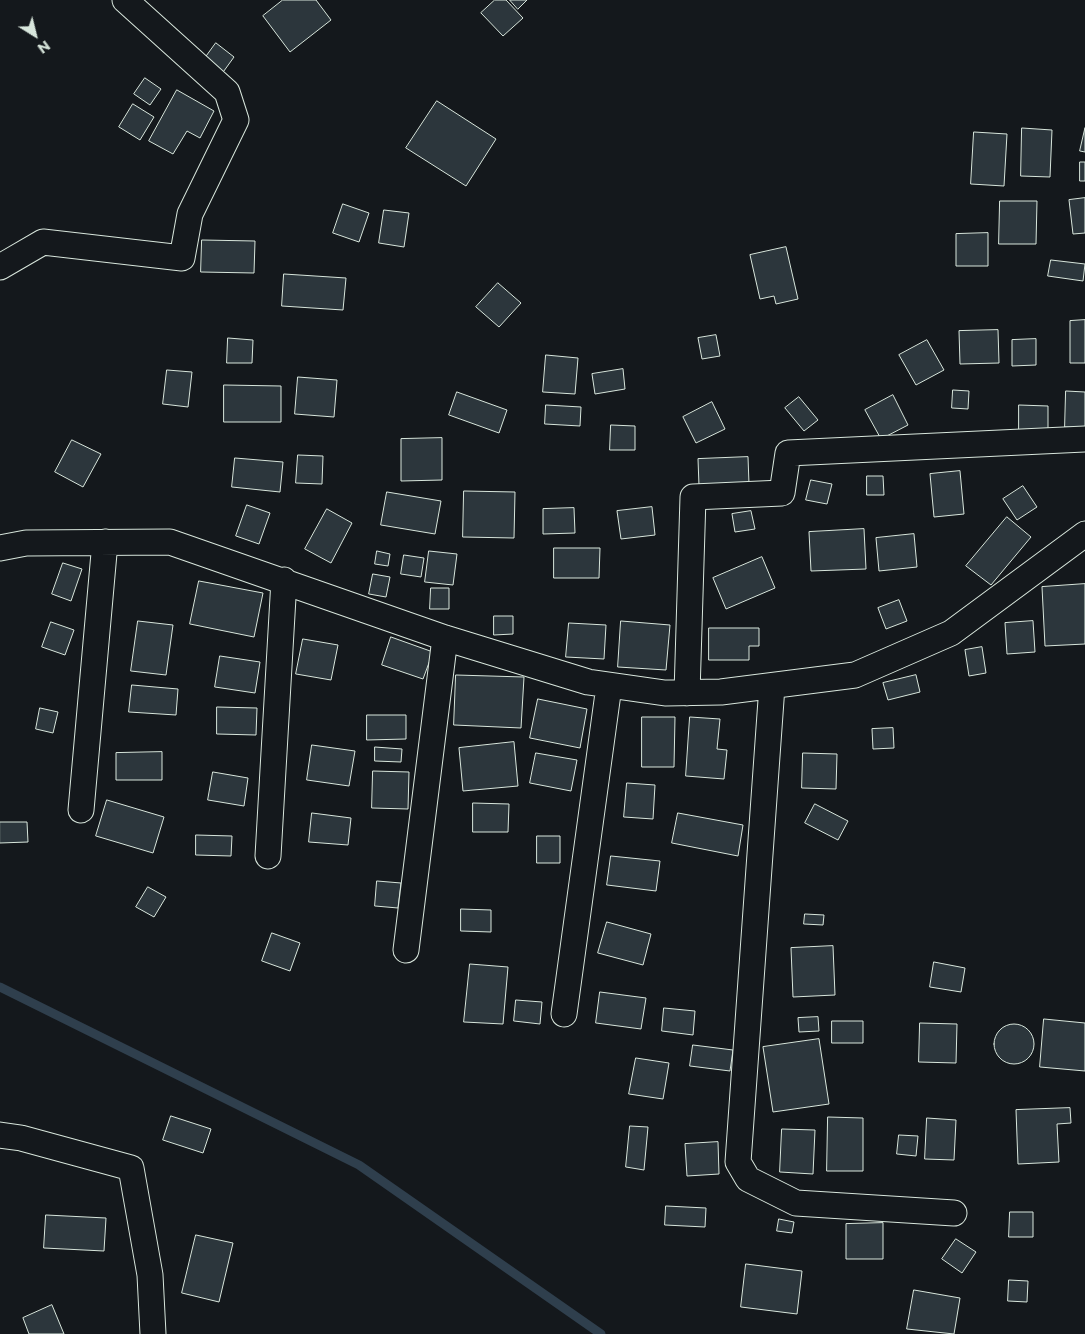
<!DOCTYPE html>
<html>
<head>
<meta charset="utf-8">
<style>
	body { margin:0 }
	#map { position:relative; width:1085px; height:1334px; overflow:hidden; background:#14181c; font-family:Montserrat,sans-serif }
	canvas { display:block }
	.north { position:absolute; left:10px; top:10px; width:50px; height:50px; -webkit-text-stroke:4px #14181c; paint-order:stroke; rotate:144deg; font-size:14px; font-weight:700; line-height:20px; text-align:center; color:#d8e6dc }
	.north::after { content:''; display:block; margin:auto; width:18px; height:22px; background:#d8e6dc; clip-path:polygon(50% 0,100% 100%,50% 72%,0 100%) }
</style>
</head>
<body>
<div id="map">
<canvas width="1085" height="1334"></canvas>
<div class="north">N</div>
</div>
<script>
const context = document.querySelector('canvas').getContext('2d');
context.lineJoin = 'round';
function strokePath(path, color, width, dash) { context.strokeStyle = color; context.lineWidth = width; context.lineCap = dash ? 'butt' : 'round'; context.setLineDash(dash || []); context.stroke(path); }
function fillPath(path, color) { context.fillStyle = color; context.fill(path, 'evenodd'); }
const stream = new Path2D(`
	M0,987L359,1165L601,1334`);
const building = new Path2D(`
	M283,0H316L331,20L290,52L263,16Z
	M495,0H506L523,18L503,36L481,13Z
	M510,0H527L518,9Z
	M216,43L234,57L221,75L203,61Z
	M145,78L161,89L150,105L134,94Z
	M177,90L214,111L200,138L187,131L173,154L149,141Z
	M437,101L496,139L466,186L406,148Z
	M133,104L154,117L140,140L119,127Z
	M1022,128L1052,130L1050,177L1021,176Z
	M1085,128V152L1080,151Z
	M974,132L1007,134L1004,186L971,184Z
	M1080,162H1085V181H1080Z
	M1085,198V233L1073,234L1069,200Z
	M1000,201H1037L1036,244H999Z
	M343,204L369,213L359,242L333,233Z
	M384,210L409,213L404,247L379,243Z
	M988,233V266H956V234Z
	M202,240L255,241L254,273L201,272Z
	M786,247L798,299L776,304L774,296L760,299L750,255Z
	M1051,260L1085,264L1083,281L1048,276Z
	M284,274L346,278L343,310L282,306Z
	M498,283L521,303L499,327L476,307Z
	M1085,320V363H1070V321Z
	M998,330L999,363L960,364L959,331Z
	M716,335L720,356L702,359L698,338Z
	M228,338L253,340L252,363H227Z
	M1036,339V365L1012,366V340Z
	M927,340L944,370L916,385L899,355Z
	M546,355L578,358L575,394L543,392Z
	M623,369L625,389L595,394L592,374Z
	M167,370L192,372L188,407L163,404Z
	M298,377L337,380L334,417L295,414Z
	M224,385L281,386V422H224Z
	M953,390L969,391L968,409L952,408Z
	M1066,391L1085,392V428L1065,427Z
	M457,392L507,410L499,433L449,415Z
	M893,395L908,425L881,439L865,410Z
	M799,397L818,420L804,431L785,408Z
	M712,402L725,429L696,443L683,417Z
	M546,405L581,407L580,426L545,424Z
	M1019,405L1048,406V430H1019Z
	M611,425L635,426V450H610Z
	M442,438V480L401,481V439Z
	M72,440L101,454L83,487L55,472Z
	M298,455L323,456L322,484L296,483Z
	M748,457L749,484L699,486L698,459Z
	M235,458L283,462L280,492L232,487Z
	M960,471L964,514L934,517L930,474Z
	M867,476H883L884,495H867Z
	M811,480L832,484L827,504L806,500Z
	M1023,486L1037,507L1017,520L1003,499Z
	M464,491L515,492L514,538L463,537Z
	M387,492L441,501L435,534L381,525Z
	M247,505L270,513L259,544L236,536Z
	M652,507L655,535L621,539L617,511Z
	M574,508L575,533L543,534V509Z
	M327,509L352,523L331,563L305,549Z
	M751,511L755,529L735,532L732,514Z
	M1007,517L1031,537L991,585L966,566Z
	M864,529L866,569L811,571L809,532Z
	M914,534L917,567L879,571L876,538Z
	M554,548H600L599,578H554Z
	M377,551L390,554L388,566L375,564Z
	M429,551L457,554L453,585L425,582Z
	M404,555L424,558L421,577L401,574Z
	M762,557L775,588L726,609L713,578Z
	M63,563L82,569L71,601L52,594Z
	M373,574L390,577L386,597L369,594Z
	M199,581L263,593L254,637L190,624Z
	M1085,584V644L1045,646L1042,587Z
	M431,588H449V609H430Z
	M899,600L907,621L886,629L878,608Z
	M494,616H513V634L494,635Z
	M138,621L173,625L166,675L131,671Z
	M621,621L670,625L666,670L618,667Z
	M1033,621L1035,652L1007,654L1005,623Z
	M51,622L74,630L65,655L42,647Z
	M569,623L606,625L604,659L566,657Z
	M709,628H759V646H749V660H709Z
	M391,637L433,652L423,679L382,665Z
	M303,639L338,645L331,680L296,674Z
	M982,647L986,673L969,676L965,650Z
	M220,656L260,662L255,693L215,687Z
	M456,675L524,677L521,728L454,725Z
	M916,675L920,692L888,700L883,683Z
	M132,685L178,689L176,715L129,712Z
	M538,699L587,709L580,748L530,738Z
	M217,707L257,708L256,735L217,734Z
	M40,708L58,712L53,733L36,729Z
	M367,715H406V739L367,740Z
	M642,717H675L674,767H642Z
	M690,717L720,719L717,749L727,750L724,779L686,776Z
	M893,728L894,748L873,749L872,729Z
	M514,742L518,786L463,791L459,748Z
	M312,745L355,751L349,786L307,780Z
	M375,747L402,749L401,762L375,761Z
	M162,752V780H116V753Z
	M536,753L577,760L571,791L530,783Z
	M803,753L837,754L836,789L802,788Z
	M373,771L409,772L408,809L372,808Z
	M213,772L248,778L244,806L208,800Z
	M627,783L655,785L653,819L624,817Z
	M107,800L164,817L153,853L96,836Z
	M473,803L509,804L508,832H473Z
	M815,804L848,821L838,840L805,823Z
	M312,813L351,818L348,845L309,842Z
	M678,813L743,825L738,856L672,843Z
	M0,822H27L28,842L0,843Z
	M196,835L232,836L231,856L196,855Z
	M537,836H560V863H537Z
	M611,856L660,861L656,891L607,885Z
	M377,881L401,883L398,908L375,906Z
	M148,887L166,897L154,917L136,907Z
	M461,909L491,910V932L461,931Z
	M805,914L824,915L823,925L804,924Z
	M607,922L651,934L643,965L598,953Z
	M272,933L300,943L290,971L262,961Z
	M833,946L835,995L793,997L791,948Z
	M934,962L965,968L961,992L930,987Z
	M470,964L508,967L503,1024L464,1022Z
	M600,992L646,998L641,1029L596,1023Z
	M516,1000L542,1002L540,1024L514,1021Z
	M664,1008L695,1011L693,1035L662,1031Z
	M818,1017L819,1031L799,1032L798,1018Z
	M1044,1019L1085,1023V1071L1040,1067Z
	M832,1021H863V1043H832Z
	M920,1023L957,1024L956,1063L919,1062Z
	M994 1044a20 20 0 1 1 40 0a20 20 0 1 1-40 0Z
	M819,1039L829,1104L773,1112L763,1047Z
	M693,1045L733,1050L730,1071L690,1066Z
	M636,1058L669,1063L663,1099L629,1094Z
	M1070,1108L1071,1123L1057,1124L1059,1162L1018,1164L1016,1110Z
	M171,1116L211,1129L203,1153L163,1140Z
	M828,1117L863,1118V1171H827Z
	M927,1118L956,1120L954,1160L925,1159Z
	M630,1126L648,1127L644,1170L626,1167Z
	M782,1129L815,1130L813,1174L780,1172Z
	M899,1135L918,1136L916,1156L897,1154Z
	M718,1142L719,1174L687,1176L685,1144Z
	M666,1206L706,1208L705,1227L665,1225Z
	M1010,1212H1033V1237H1009Z
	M46,1215L106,1218L104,1251L44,1248Z
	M779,1219L794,1222L792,1233L777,1231Z
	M883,1223V1259H846V1224Z
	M196,1235L233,1243L219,1302L182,1293Z
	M956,1239L976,1252L962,1273L942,1259Z
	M746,1264L802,1271L797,1314L741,1307Z
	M1009,1280L1028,1281L1027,1302L1008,1301Z
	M914,1290L960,1298L954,1334L907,1329Z
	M52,1305L64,1334H29L23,1318Z`);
const minor = new Path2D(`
	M0,267L43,242L182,258L190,214L236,120L227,92L125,0
	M0,548L26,543L170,542L445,638L588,682L665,693L721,692L855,675L951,633L1085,534
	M772,686L738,1162L748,1179L796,1203L954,1213
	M687,693L693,497L782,493L788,453L1085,439
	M81,810L105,542
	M268,856L284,580
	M406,950L445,638
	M564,1014L609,686
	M0,1135L21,1138L131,1168L150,1275L153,1334`);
strokePath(stream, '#2f3f4d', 9);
fillPath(building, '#2c363c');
strokePath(building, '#d8e6dc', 1);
strokePath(minor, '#d8e6dc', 27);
strokePath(minor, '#14181c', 25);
</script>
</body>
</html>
